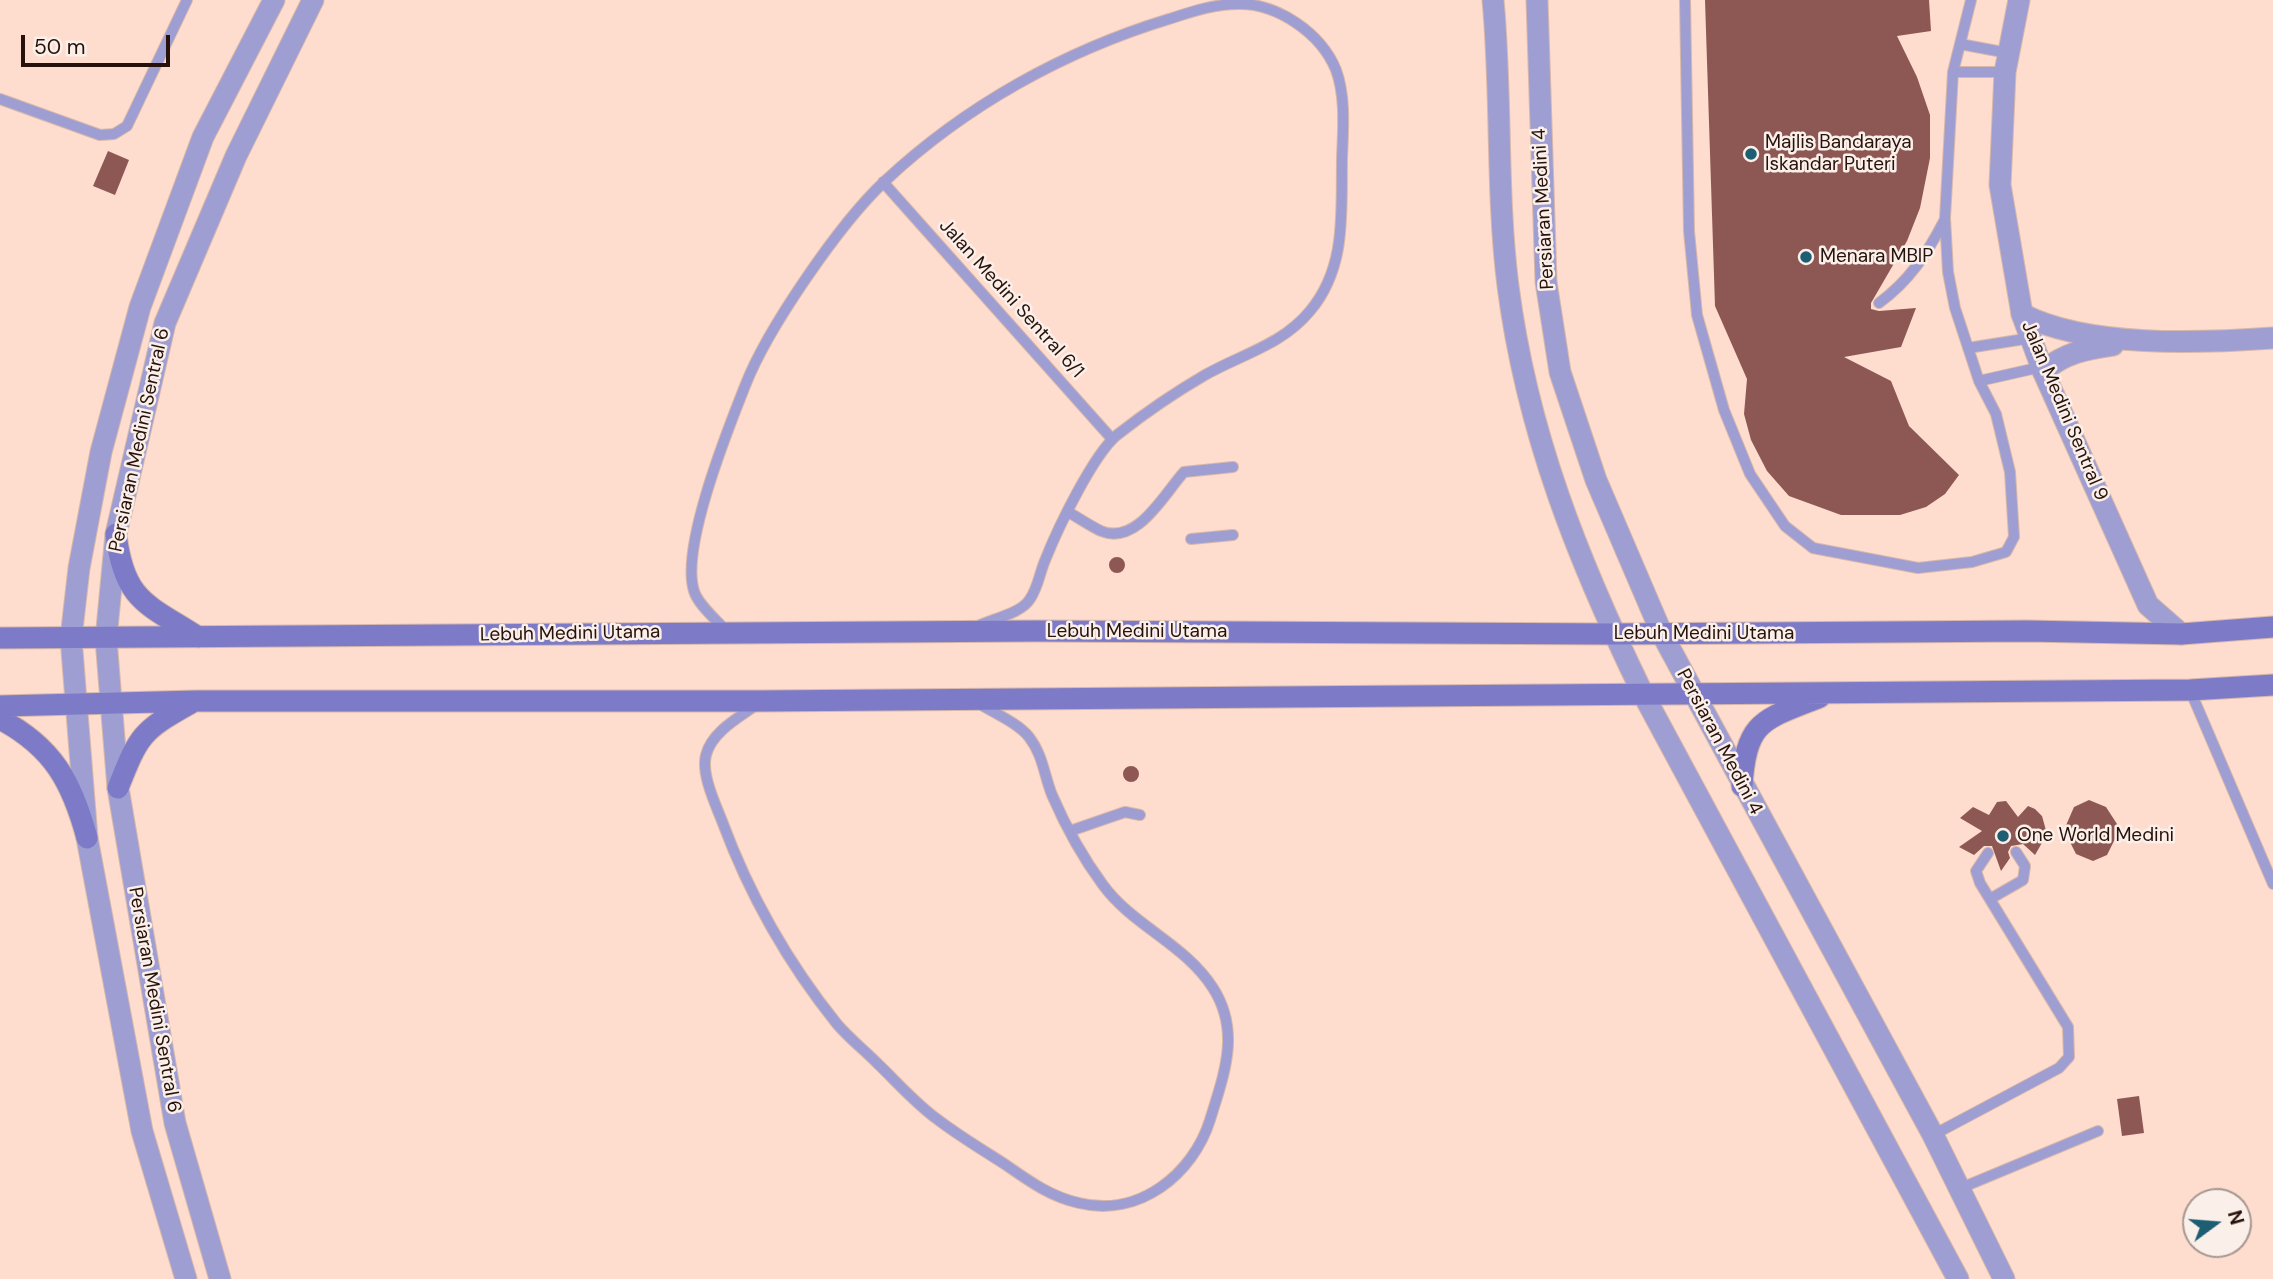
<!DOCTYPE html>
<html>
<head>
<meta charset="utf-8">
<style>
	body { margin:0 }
	#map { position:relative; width:2273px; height:1279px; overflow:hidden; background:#fedcce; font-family:"DM Sans",sans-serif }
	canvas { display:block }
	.north { position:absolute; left:2182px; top:1188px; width:70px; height:70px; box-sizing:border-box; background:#fbefea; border:2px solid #a69790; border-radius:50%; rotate:74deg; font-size:19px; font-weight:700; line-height:28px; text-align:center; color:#26120a }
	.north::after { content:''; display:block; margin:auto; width:24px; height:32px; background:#1d5e73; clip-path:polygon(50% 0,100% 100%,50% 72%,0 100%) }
	.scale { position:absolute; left:21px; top:35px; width:149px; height:32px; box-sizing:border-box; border:4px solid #26120a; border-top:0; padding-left:9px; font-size:21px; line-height:24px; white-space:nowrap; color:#26120a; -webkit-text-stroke:5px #fbefea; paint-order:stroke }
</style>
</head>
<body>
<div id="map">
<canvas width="2273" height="1279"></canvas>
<div class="north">N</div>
<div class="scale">50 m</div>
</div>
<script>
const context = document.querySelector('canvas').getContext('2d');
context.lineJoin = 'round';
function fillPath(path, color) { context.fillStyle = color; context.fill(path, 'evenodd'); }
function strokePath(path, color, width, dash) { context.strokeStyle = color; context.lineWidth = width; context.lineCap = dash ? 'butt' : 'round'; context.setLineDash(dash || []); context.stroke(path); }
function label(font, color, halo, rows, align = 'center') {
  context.font = font + ' "DM Sans",sans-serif'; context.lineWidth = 5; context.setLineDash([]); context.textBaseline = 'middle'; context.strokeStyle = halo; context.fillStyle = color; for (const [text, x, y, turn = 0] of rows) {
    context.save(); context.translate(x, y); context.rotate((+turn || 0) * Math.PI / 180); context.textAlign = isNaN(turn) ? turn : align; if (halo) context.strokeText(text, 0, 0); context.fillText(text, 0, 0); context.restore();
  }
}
const building = new Path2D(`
	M1705,0H1929L1931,31L1897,36L1917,77L1930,115V158L1920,208L1907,241L1871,303V309L1879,311L1916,308L1901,347L1844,357L1891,381L1909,426L1959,475L1945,494L1926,507L1900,515H1841L1789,496L1767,471L1751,440L1744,414L1747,379L1715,306Z
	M108,151L129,160L115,195L93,186Z
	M1109 565a8 8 0 1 1 16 0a8 8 0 1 1-16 0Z
	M1123 774a8 8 0 1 1 16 0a8 8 0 1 1-16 0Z
	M2089,800L2106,807L2117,824V835L2107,855L2093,861L2076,854L2064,830L2074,807Z
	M2006,801L2018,817L2028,806L2035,809L2042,816L2047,834L2035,855L2023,844L2011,846L2008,852L2010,858L2001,871L1992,846H1984L1974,855L1959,847L1982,831L1960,818L1973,807L1989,815L1997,802Z
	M2139,1096L2144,1133L2122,1136L2117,1099Z`);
const service = new Path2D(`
	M1685,0L1689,231L1697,315L1724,410L1750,474L1785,526L1813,548L1918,568L1972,562L2006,552L2014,537L2010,472L1996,414L1979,381L1955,308L1948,272L1945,218L1953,72L1971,0
	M1960,44L2008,53
	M1953,72H2005
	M0,99L100,135L114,134L127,126L187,0
	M883,182L1112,439
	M1879,303C1909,281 1927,254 1944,221
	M1968,348L2031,338
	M1979,381L2041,367
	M1068,512C1079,518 1090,526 1101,531C1137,546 1164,494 1184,472L1233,467
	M1191,539L1233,535
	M727,632C718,621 698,605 694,591C680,548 728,429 745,386C767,329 840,223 885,181C965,106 1064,51 1169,19C1191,12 1214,4 1238,4C1277,3 1321,33 1336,70C1346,97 1343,130 1342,158C1341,212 1347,267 1310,311C1282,345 1242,354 1205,375C1174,393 1145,413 1117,435C1093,455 1058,528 1046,558C1040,571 1038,588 1030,599C1021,614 991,619 976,627
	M2190,690L2273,884
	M759,703C740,717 712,731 706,755C701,774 715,803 722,821C749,894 788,963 837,1024C849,1038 864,1050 877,1063C896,1081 915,1103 937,1119C959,1136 983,1150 1006,1165C1029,1181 1051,1197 1079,1203C1139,1218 1193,1174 1210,1120C1224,1074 1241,1032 1213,988C1185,944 1133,926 1103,885C1083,858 1065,825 1052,795C1044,775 1043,755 1029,737C1018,723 994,713 978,703
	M1070,831L1125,812L1140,815
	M1990,899L2023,880L2025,866L2016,852
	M1933,1135L2059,1068L2069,1057L2068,1027L1980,883L1976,871L1988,853
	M1961,1188L2098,1131`);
const minor = new Path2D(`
	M1493,0C1502,95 1496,192 1508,286C1527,433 1578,560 1642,692L1958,1279
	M1537,0L1546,282L1560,372L1596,480L1662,634L1933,1135L2004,1279
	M2022,314C2086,348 2201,343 2273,338
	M2043,371C2065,353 2085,349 2113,345
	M186,1279L142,1131L87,838L71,638L79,568L101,452L140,307L203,137L274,0
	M220,1279L175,1123L118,788L106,639L116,534L165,323L236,156L313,0`);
const tertiary = new Path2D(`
	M2019,0L2005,72L2000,185L2022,314L2043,371L2148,605L2181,634`);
const secondary = new Path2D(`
	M116,534C124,601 147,604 198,637
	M0,638L1035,631L1614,634L2027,631L2181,634L2273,627
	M0,706L196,701H761L2190,690L2273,685
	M0,719C53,747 72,782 87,838
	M1742,786C1746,719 1764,720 1820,697
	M118,788C139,735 141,731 191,703`);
const markers = [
	[1751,154,7,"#1d5e73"],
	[1806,257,7,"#1d5e73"],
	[2003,836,7,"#1d5e73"]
];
const poiNames = [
	["Majlis Bandaraya",1765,143],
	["Iskandar Puteri",1765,165],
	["Menara MBIP",1820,257],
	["One World Medini",2017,836]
];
const streetNames = [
	["Persiaran Medini 4",1544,209,-93],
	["Jalan Medini Sentral 6/1",1011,299,48],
	["Jalan Medini Sentral 9",2064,411,67],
	["Persiaran Medini Sentral 6",140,440,-78],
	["Lebuh Medini Utama",1137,632],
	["Lebuh Medini Utama",570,634,-1],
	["Lebuh Medini Utama",1704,634],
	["Persiaran Medini 4",1719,742,62],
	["Persiaran Medini Sentral 6",154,1000,80]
];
fillPath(building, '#8d5854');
strokePath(service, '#d7b8ab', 12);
strokePath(minor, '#d7b8ab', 23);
strokePath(tertiary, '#d7b8ab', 23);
strokePath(secondary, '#d7b8ab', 23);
strokePath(service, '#9e9ed3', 10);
strokePath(minor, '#9e9ed3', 21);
strokePath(tertiary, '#9e9ed3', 21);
strokePath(secondary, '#7d7bc7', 21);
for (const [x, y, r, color] of markers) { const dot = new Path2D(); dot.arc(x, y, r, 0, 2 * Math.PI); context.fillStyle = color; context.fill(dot); strokePath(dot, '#fbefea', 2.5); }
label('19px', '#26120a', '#fbefea', poiNames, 'left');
label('19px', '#26120a', '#fbefea', streetNames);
</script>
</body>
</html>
